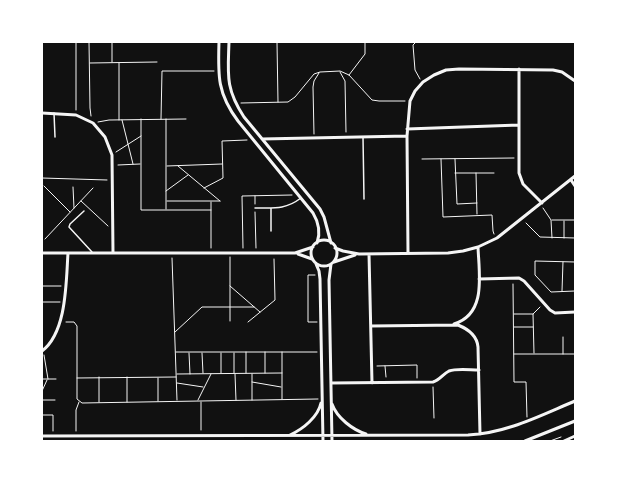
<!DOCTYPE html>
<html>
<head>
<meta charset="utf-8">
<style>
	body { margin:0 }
	#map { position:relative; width:617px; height:483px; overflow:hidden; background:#111; font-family:"Noto Sans",sans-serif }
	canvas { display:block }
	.frame { position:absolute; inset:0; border:43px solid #fff; pointer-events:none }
</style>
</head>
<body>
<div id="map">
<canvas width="617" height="483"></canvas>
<div class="frame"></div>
</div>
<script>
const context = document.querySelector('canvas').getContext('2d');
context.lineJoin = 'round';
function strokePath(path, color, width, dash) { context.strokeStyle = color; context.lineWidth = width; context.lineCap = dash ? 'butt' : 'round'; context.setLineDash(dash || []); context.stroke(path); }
const path = new Path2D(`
	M89,42L90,108L91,116
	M277,42L278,102
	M416,42L413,45L415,70L420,79
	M112,62V42
	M90,63L157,62
	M119,63V120
	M340,72L345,81L346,132
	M349,75L365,54V42
	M241,103L288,102L295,97L314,74L320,72L340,71L349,75L372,100L379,101H405
	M76,110V42
	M141,119V210H211
	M161,119L162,71H214
	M122,120L133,164
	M98,122L109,120L186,119
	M314,134L313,87L314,81L319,73
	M116,152L141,136
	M422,159L514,158
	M441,159L443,217L492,215L493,231L494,234
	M455,159L457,204L477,203
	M118,165L140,164
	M167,166L222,164
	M178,166L220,201
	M455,173H494
	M476,173L477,214
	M42,178L107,180
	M44,186L70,212
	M73,187L74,208
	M204,188L223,178L222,141L247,140
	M166,191L188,175
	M255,196V204
	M81,201L108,226
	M167,201H220
	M211,202V248
	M543,208L551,220L552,238
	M166,209V119
	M255,212L256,248
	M552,220H575
	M526,223L540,237L575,238
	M564,238V221
	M45,239L93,188
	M243,248L242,196L292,195
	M172,258L177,400
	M575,262L535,261V275L551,292L575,291
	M315,275H308V322H317
	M513,284L514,382H526L527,417
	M42,286H61
	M230,286L260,312
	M562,291L563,262
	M42,302H60
	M514,314H533
	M230,321V257
	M66,322H74L77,326V399L82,403L318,399
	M248,322L275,300L274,259
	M514,327H533
	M175,332L202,307H254
	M563,337V354
	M176,352H317
	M282,352V399
	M189,353L190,374
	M202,353L203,373
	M221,353V373
	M234,353V373
	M534,353L533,314L540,307
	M514,354H575
	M44,355L48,379
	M377,366L417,365V378
	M385,366L386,377
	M246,373V352
	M265,373V352
	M177,374L282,373
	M235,374L236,400
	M252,374V400
	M77,378L176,377
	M158,378V401
	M42,379H56
	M252,382L281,387
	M177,383L203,387
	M433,387L434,418
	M42,391L47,380
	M42,400H55
	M198,400L211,374
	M99,402V377
	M127,402V377
	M42,415H53V431
	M201,430V402
	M76,431V410L79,402
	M550,441L561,437`);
const service = new Path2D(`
	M54,113L55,137
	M363,137L364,199
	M255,208C274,208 285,210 301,198
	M271,208V231
	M84,211L70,224L69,227L92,252`);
const minor = new Path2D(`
	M219,42C218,75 217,93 238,121L313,213C319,223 321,232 317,243
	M229,42C228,74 225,88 244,117L320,209L324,217L331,243
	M519,69V173L523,184L542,203
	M42,113L76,115L93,123L105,137L112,155L113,253
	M407,129L519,125
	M262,139L407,136
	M571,180L575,186
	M311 253a13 13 0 1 1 26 0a13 13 0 1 1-26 0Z
	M335,248L343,251L359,254L448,253L463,251L478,247L497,238L575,176
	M42,253H295L313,247
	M408,253L407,136L410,101L415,91L423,82L434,75L446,70L459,69L553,70L562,72L575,81
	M298,254L312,259
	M369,254L372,383
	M334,262L355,255
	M316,264L319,271L320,279L323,441
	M331,264L329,280L332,441
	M479,279L519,278L524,281L550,310L555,313L575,312
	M454,324C487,314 479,274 478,247
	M371,326L458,325C468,329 477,336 478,347L480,434
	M42,351C67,332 66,282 68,253
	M331,383L433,382C440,380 443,374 449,371C457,368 470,370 479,370
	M332,404C337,418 353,430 366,434
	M290,435C303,429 318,417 321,403
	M42,436L468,435C507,433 539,416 575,401
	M525,441L575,421
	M564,441L575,436`);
strokePath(path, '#f5f5f5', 1);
strokePath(service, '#f5f5f5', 1.5);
strokePath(minor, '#f5f5f5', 3);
</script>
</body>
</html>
